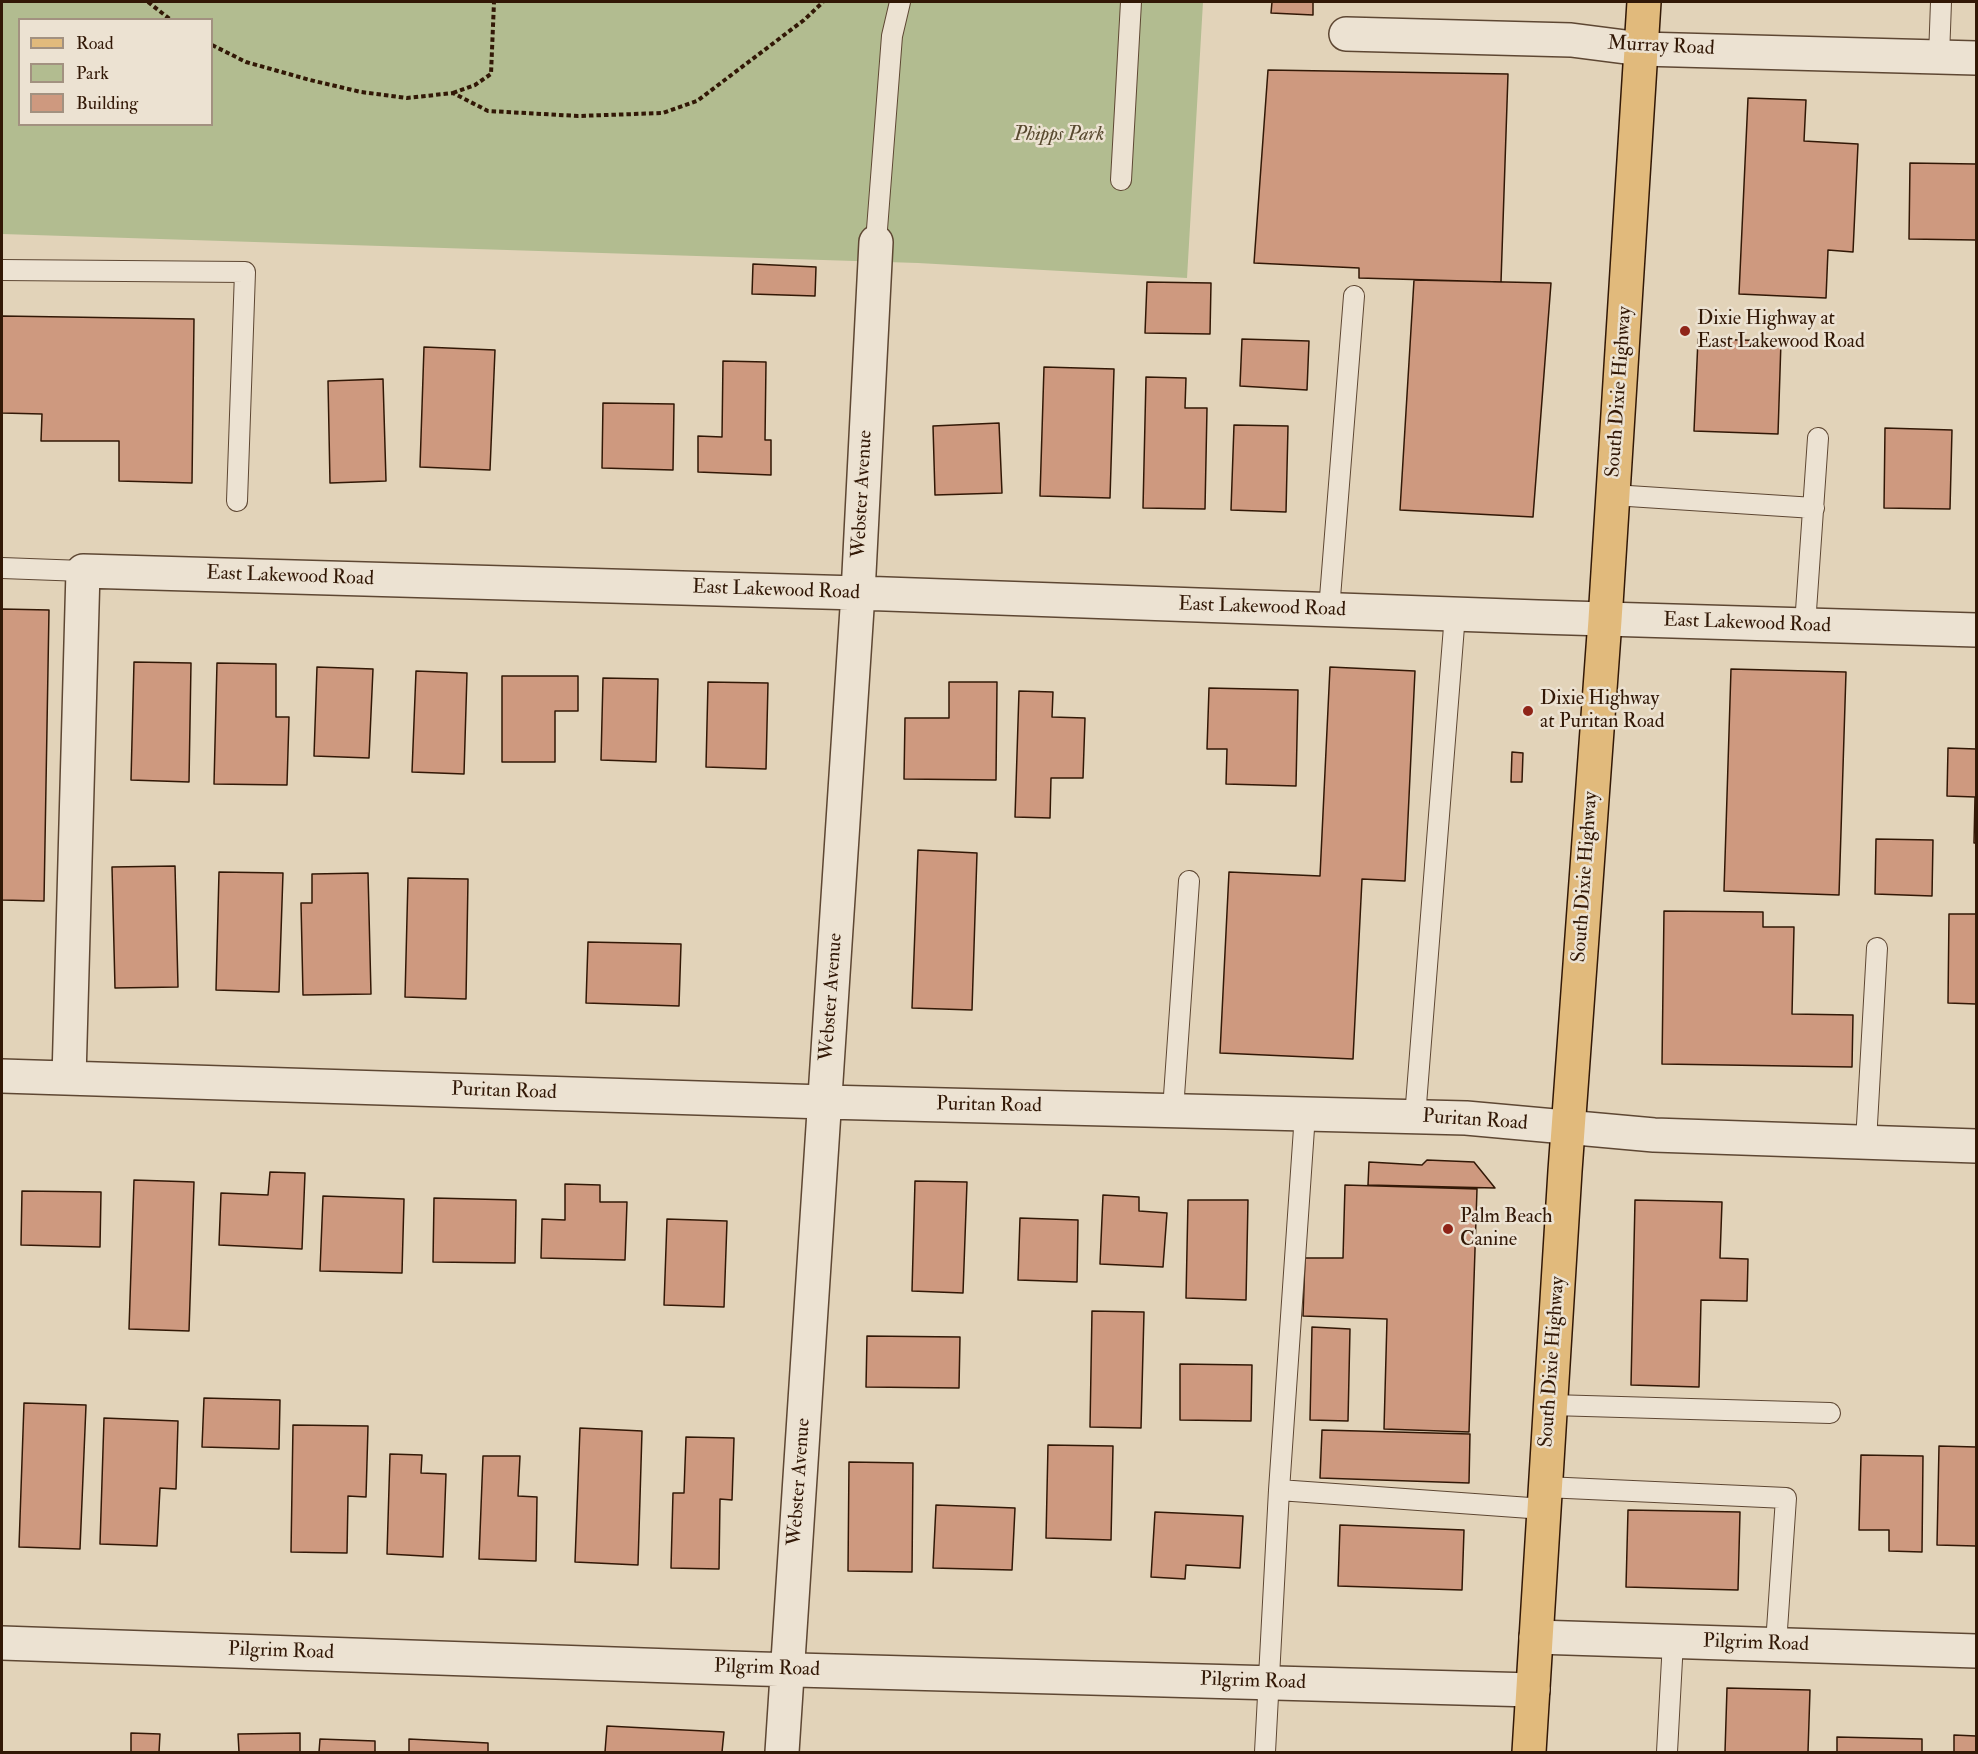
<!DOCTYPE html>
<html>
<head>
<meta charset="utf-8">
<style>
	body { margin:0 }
	#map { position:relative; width:1978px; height:1754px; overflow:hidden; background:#e2d3b9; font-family:"IM FELL Double Pica",serif }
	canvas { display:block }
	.frame { position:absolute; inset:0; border:3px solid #321806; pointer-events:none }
	.legend { position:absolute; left:18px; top:18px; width:195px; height:108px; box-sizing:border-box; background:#ece2d2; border:2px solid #a29180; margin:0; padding:8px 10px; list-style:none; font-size:18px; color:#321806 }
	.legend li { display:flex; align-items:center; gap:12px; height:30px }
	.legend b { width:30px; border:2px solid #a29180 }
</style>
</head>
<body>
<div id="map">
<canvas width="1978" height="1754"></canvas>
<div class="frame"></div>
<ul class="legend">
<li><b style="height:8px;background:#e1ba7c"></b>Road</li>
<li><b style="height:16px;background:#b2bc90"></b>Park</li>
<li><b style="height:16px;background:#ce997f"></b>Building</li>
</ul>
</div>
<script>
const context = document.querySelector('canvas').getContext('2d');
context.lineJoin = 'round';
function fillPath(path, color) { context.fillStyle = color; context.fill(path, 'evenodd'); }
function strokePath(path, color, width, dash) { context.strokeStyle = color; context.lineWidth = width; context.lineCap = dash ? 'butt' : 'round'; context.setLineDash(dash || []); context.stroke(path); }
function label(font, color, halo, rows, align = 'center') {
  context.font = font + ' "IM FELL Double Pica",serif'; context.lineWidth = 5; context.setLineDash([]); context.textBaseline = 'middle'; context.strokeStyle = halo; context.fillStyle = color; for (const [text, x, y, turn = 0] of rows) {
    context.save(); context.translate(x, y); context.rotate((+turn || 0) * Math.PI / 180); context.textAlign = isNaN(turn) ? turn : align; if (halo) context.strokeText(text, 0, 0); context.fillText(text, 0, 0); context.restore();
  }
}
const green = new Path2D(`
	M2,2H1203L1187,278L918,263L2,234ZM20,20H212V124H20Z`);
const building = new Path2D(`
	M1272,2H1313V15L1271,13Z
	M1268,70L1508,74L1501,282L1359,278V268L1254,263Z
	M1748,98L1806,100L1804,141L1858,144L1853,252L1828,250L1826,298L1739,294Z
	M1910,163L1976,164V240L1909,239Z
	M753,264L816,267L815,296L752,294Z
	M1414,280L1551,283L1533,517L1400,510Z
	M1147,282L1211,283L1210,334L1145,333Z
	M2,316L194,319L192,483L119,481V441H41L42,414L2,413Z
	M1242,339L1309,341L1307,390L1240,386Z
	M1698,339L1781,341L1778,434L1694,431Z
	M424,347L495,350L490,470L420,467Z
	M723,361L766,362L765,440H771V475L698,472V436L722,437Z
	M1044,367L1114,369L1110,498L1040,496Z
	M1146,377L1186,378L1185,408H1207L1205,509L1143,508Z
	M383,379L386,481L330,483L328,381Z
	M603,403L674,404L673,470L602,468Z
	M999,423L1002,493L935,495L933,426Z
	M1234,425L1288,426L1286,512L1231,510Z
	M1885,428L1952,430L1950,509L1884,508Z
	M2,609L49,610L44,901L2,900Z
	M134,662L191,663L189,782L131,780Z
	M217,663L276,664V717H289L287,785L214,784Z
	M317,667L373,669L369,758L314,756Z
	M1330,667L1415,671L1405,881L1362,879L1353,1059L1220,1053L1229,872L1320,876Z
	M1731,669L1846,672L1839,895L1724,891Z
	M416,671L467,673L464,774L412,772Z
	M502,676H578V711H555V762H502Z
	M603,678L658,679L656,762L601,760Z
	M708,682L768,683L766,769L706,767Z
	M949,682H997L996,780L904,779L905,718H949Z
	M1209,688L1298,690L1296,786L1226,784L1227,749H1207Z
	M1019,691L1053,692L1052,717L1085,718L1083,778H1051L1050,818L1015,817Z
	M1948,748L1976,749V843H1974L1975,797L1947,796Z
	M1512,752L1523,753L1522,782H1511Z
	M1876,839L1933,840L1932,896L1875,894Z
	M918,850L977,853L972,1010L912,1008Z
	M175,866L178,987L115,988L112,867Z
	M219,872L283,873L279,992L216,990Z
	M368,873L371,994L303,995L301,903H312V874Z
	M408,878L468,879L466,999L405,997Z
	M1664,911L1763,912V927H1794L1792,1014L1853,1015L1852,1067L1662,1064Z
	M1949,914H1976V1004L1948,1003Z
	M588,942L681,944L679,1006L586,1003Z
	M1427,1160L1474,1162L1495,1188L1368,1185L1369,1162L1422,1165Z
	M270,1172L305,1173L302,1249L219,1245L221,1193L268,1195Z
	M134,1180L194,1182L189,1331L129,1329Z
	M915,1181L967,1182L963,1293L912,1291Z
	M565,1184L600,1185V1202H627L625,1260L541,1258L542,1219L565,1220Z
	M1345,1185L1477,1189L1469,1432L1384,1429L1387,1319L1303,1316L1305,1258H1343Z
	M22,1191L101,1192L100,1247L21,1245Z
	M1103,1195L1139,1197V1211L1167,1213L1163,1267L1100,1264Z
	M323,1196L404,1199L402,1273L320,1271Z
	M434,1198L516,1200L515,1263L433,1262Z
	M1188,1200H1248L1246,1300L1186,1298Z
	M1635,1200L1722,1202L1720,1258L1748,1259L1747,1301L1701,1300L1699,1387L1631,1385Z
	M1020,1218L1078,1220L1077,1282L1018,1280Z
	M667,1219L727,1221L724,1307L664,1305Z
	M1092,1311L1144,1312L1141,1428L1090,1427Z
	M1312,1327L1350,1329L1348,1421L1310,1420Z
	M867,1336L960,1337L959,1388L866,1387Z
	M1180,1364L1252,1365L1251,1421L1180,1420Z
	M204,1398L280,1400L279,1449L202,1447Z
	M24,1403L86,1405L80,1549L19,1547Z
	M104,1418L178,1421L176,1489L160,1488L157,1546L100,1544Z
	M293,1425L368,1426L366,1497L348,1496L347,1553L291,1552Z
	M580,1428L642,1431L638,1565L575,1562Z
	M1322,1430L1470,1434L1469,1483L1320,1478Z
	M686,1437L734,1438L732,1500L720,1499L719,1569L671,1568L673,1493H684Z
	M1048,1445L1113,1446L1111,1540L1046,1538Z
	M1939,1446L1976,1447V1546L1937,1545Z
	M390,1454L422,1455L421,1473L446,1474L443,1557L387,1554Z
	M1861,1455L1923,1456L1922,1552L1889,1551V1530H1859Z
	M483,1456H520L518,1496L537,1497L536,1561L479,1559Z
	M849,1462L913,1463L912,1572L848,1571Z
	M936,1505L1015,1508L1012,1570L933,1568Z
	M1628,1510L1740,1512L1738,1590L1626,1587Z
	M1155,1512L1243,1516L1240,1568L1186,1565L1185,1579L1151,1577Z
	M1340,1525L1464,1530L1462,1590L1338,1586Z
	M1727,1688L1810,1690L1808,1752H1725Z
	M607,1726L724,1732L722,1752H605Z
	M131,1733L160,1734L159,1752H131Z
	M300,1733V1752H239L238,1734Z
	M1954,1735L1976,1736V1752H1954Z
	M1837,1737L1922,1739V1752H1837Z
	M320,1739L375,1741V1752H319Z
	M409,1739L488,1743V1752H409Z`);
const path = new Path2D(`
	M148,2L171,20
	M212,45L246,62L310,80L361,92L407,98L453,93L488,111L578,116L663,113L697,101L804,20L823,2
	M453,93L475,85L491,74L494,2`);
const service = new Path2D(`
	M1939,57L1941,2
	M1121,180L1131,2
	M876,242L892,36L900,2
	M2,270L245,272L237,501
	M1613,495L1814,508
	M2,568L83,571
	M1329,610L1354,296
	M1805,625L1818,438
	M1173,1110L1189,881
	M1415,1117L1455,614
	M1866,1142L1877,948
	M1551,1405L1830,1413
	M1545,1487L1786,1498L1776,1644
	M1279,1490L1305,1114
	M1265,1752L1279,1490L1544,1509
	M1667,1752L1673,1641`);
const minor = new Path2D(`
	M1346,34L1571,40L1641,49L1976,58
	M2,1076L825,1102L1466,1118L1654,1135L1976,1146
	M69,1078L83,571L858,593L1538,617L1976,630
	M1536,1637L1976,1651
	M2,1643L760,1669L1533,1690
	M782,1752L858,593L876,242`);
const primary = new Path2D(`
	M1529,1752L1565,1171L1605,620L1644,2`);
const markers = [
	[1685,331,6,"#8f2418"],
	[1528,711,6,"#8f2418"],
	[1448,1229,6,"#8f2418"]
];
const streetNames = [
	["Murray Road",1661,47,3],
	["South Dixie Highway",1620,392,-86],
	["Webster Avenue",863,494,-87],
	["East Lakewood Road",290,577,2],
	["East Lakewood Road",776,591,2],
	["East Lakewood Road",1262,608,2],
	["East Lakewood Road",1747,624,2],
	["South Dixie Highway",1586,877,-86],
	["Webster Avenue",832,997,-86],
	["Puritan Road",504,1092,2],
	["Puritan Road",989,1106,1],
	["Puritan Road",1475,1121,4],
	["South Dixie Highway",1553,1362,-86],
	["Webster Avenue",800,1482,-86],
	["Pilgrim Road",1756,1644,2],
	["Pilgrim Road",281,1652,2],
	["Pilgrim Road",767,1669,2],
	["Pilgrim Road",1253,1682,2]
];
const parkNames = [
	["Phipps Park",1059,136]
];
const poiNames = [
	["Dixie Highway at",1697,320],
	["East Lakewood Road",1697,343],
	["Dixie Highway",1540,700],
	["at Puritan Road",1540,723],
	["Palm Beach",1460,1218],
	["Canine",1460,1241]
];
fillPath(green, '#b2bc90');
fillPath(building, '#ce997f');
strokePath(building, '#321806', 1.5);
strokePath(service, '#5e4733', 22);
strokePath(minor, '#5e4733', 36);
strokePath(primary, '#321806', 36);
strokePath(path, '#321806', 4, [4.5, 3]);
strokePath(service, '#ece2d2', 20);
strokePath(minor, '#ece2d2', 33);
strokePath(primary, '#e1ba7c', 33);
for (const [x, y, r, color] of markers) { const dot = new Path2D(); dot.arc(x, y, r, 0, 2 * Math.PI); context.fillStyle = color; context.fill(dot); strokePath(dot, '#ece2d2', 2); }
label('20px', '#321806', '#ece2d2', streetNames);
label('italic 20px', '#58492f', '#ece2d2', parkNames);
label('20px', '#321806', '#ece2d2', poiNames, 'left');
</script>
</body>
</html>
